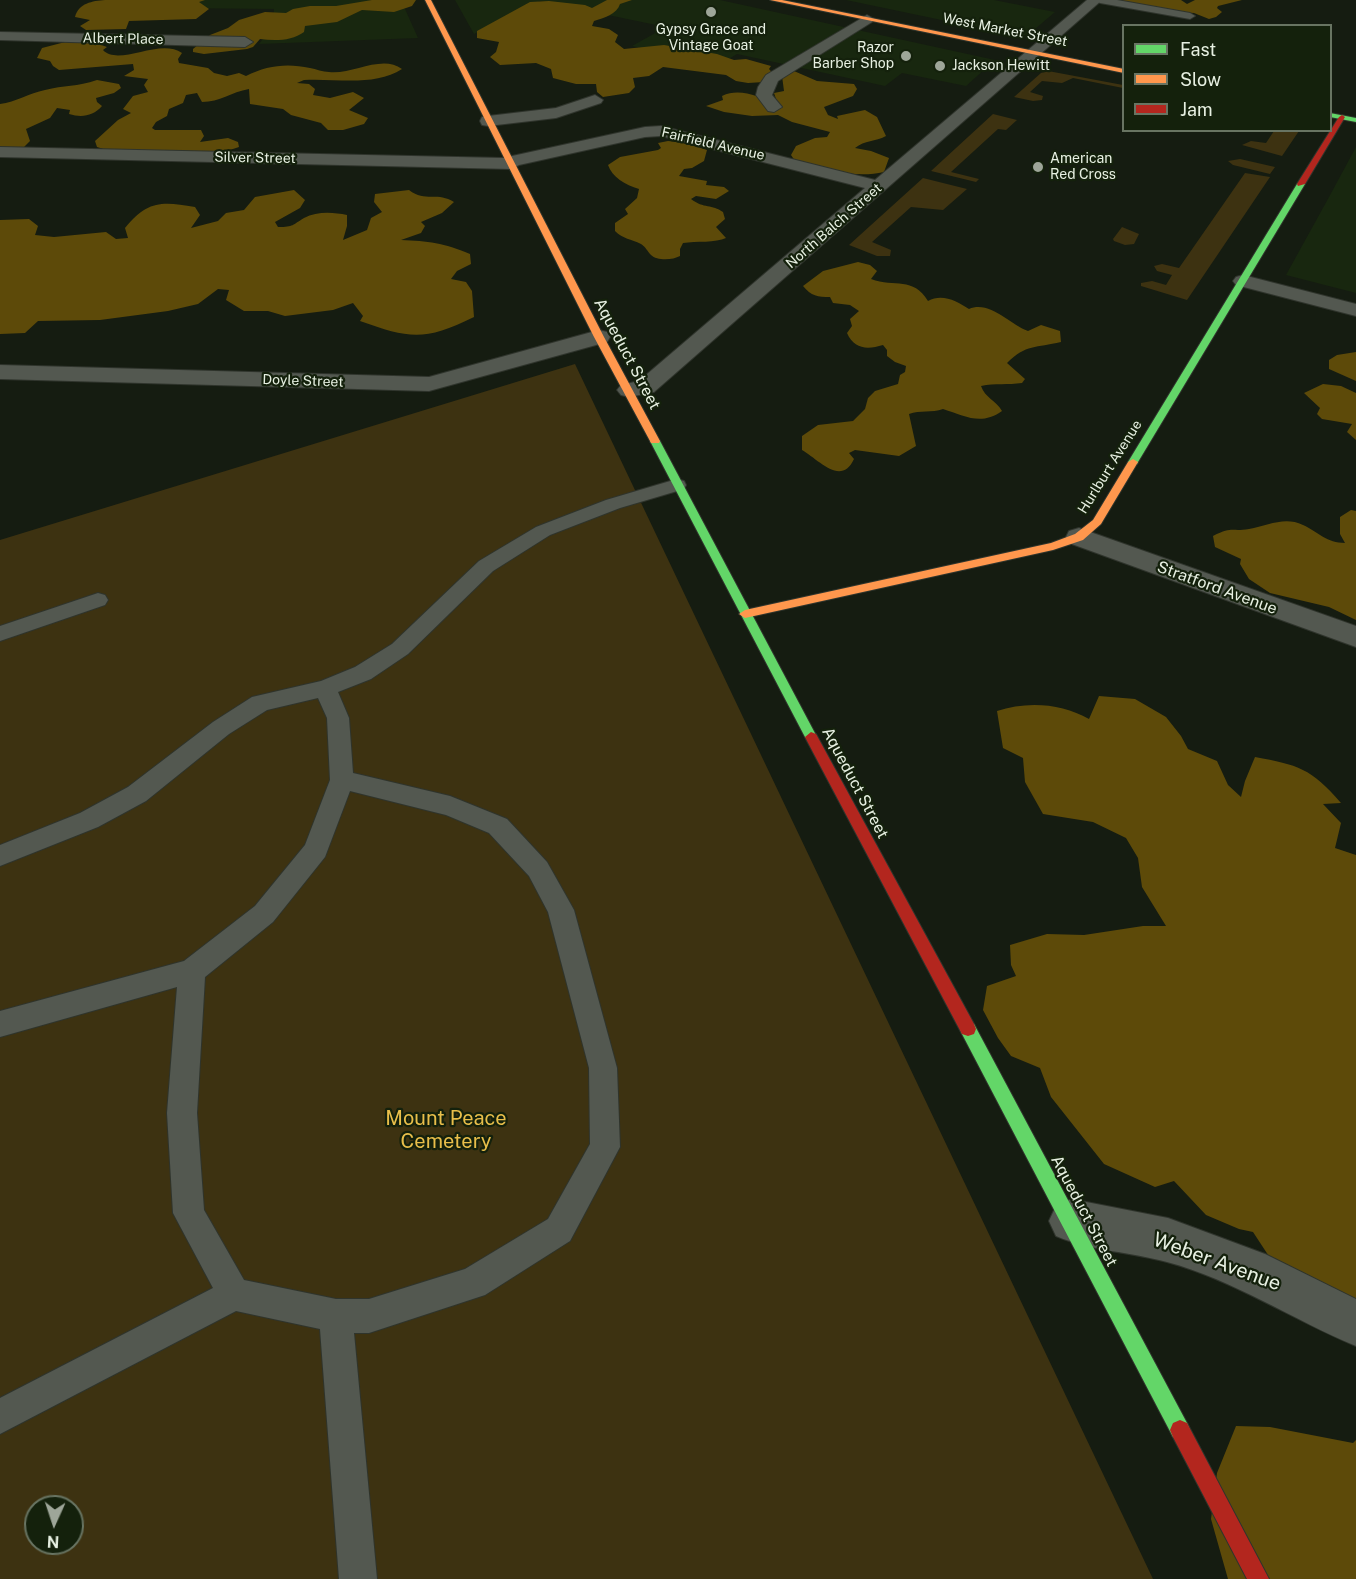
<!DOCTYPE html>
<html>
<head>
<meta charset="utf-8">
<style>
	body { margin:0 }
	#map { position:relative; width:1356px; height:1579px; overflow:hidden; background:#151c11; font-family:"Public Sans",sans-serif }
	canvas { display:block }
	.legend { position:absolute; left:1122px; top:24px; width:210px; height:108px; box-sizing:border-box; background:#14210c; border:2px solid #687462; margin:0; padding:8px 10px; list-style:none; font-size:18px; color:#e7f0e2 }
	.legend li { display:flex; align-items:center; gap:12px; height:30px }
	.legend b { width:30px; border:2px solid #687462 }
	.north { position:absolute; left:24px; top:1495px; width:60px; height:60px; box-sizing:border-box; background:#14210c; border:2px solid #687462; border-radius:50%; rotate:183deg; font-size:16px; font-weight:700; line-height:24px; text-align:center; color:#e7f0e2 }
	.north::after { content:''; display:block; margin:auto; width:21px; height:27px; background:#9ea699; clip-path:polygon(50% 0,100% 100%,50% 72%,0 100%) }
</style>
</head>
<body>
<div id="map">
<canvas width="1356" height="1579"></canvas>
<ul class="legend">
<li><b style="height:8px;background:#63d668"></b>Fast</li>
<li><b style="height:8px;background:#ff974d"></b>Slow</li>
<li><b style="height:8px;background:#b3261e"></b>Jam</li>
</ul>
<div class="north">N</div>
</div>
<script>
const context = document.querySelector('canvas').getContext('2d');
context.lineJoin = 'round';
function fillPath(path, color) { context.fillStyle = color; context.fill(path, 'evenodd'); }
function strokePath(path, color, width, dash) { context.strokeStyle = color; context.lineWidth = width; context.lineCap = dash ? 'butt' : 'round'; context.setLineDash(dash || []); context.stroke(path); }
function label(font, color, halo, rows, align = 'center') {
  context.font = font + ' "Public Sans",sans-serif'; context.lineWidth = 4.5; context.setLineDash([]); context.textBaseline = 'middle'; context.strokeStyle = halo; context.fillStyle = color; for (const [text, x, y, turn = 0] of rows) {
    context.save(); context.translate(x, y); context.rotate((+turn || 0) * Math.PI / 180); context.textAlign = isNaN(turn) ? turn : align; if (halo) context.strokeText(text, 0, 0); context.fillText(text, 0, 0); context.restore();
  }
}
const built = new Path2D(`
	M182,0H401L418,38L259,44L274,24V9L174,8Z
	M455,0H720L995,60L966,86L902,73L885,86L737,54L719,65L632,46L666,27L540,1L474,34Z
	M846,0H994L1055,12L1028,35L1018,36Z
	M1356,147V293L1286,275L1329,197Z`);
const green = new Path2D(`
	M1048,71L1123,85V88L1073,78L1062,83L1042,81L1030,92L1043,96L1042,100L1033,101L1014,97L1041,73Z
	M993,114L1017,120L1006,130L998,129L951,172L979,179L976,182L931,171Z
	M1274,131H1299L1282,156L1242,145L1251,141L1266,143Z
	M1240,159L1275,167L1270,174L1233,165L1228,161Z
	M1245,173L1270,177L1187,300L1141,286V283L1152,281L1166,285L1172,275L1157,271L1154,266L1162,264L1179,268Z
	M923,178L967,189L943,210L911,207L872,242L891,250L890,256H877L849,245Z
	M1122,227L1139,234L1134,244L1125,245L1114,241L1113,239Z
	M575,364L1153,1579H0V540ZM36,1507H72V1543H36Z`);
const forest = new Path2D(`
	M105,0H205L199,2L209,9L196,19L129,21L126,29L86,30L80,26L90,20L75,17C79,3 92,1 105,0Z
	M372,0H416L412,6L394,12L362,10L337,22L305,26L304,32C292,41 275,41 260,39L253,47L247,49L204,54L193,52V49L210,35L228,28L239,20L265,12L286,13L293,9L310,6H336Z
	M607,0H632L620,4C617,14 604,18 594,21L592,26L609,29L618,35L615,42L624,49L664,45L717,54L734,60L746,59L771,66L769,69L777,78L764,82L748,83L736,81L726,75L663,67L649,76L633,78L635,87L629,93L603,97L597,92L596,84H576L553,78L551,69L536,63L500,65L490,57L496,52L499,42L477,38V31L530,2L549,1L585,5L592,8Z
	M1110,0H1181L1187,4L1195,0H1242L1218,6L1217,8L1222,12L1216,17L1209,19L1194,13L1167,11Z
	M69,41H90L107,47L103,50C119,67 160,37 182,53L178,59L179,63L208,68L214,73L227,76L239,73L246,76C267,65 288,63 310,68C316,69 323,72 329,72C352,75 382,54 402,69C375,87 335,78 304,80L297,83L309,84L315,89L313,95L330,98L353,92L364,98L349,110L368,118L364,124L343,130H328L321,123L291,115L283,109L250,104L249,89C231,92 220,102 202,102L197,93L186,95L183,103L169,109L167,116L156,122L152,128L155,130H201L204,136L200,142L228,138L238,142L239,147C212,158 145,152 113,152L97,147L95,141L118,120L131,113L123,109L133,96L148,92L144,85L148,79L124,76L134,70L133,64L59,70L53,66L50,61L37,58L42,48Z
	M794,71L817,81L854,84L857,89L853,96L824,107L828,115L838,119L837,116L865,110L877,117L886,136C875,142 865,140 855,148L871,151L889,158L884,172C855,179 823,169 795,161L791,155L796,146L815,138L827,137L830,132L792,122L778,115L752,116L724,112L706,106L723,100L722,96C741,87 758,98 777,102L774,93L784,91L782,76Z
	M97,80L119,84L121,88L114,93L96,98L97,102L102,106C93,116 82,118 69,114L70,110L57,108L50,118L26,129L30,141L23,148L0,153V104C16,102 29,93 45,90C64,85 77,87 97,80Z
	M668,141C681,142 695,146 707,150L704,161L692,168L684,169L679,176L707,181L706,185L724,187L729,191L716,199L696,196L691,199C704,209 712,204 723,212L725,219L716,227L726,238C716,243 696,241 683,243L680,249V256C673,260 657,261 651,255C647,251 646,247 641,244C631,239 623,239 615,231V223L628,214L625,209L637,198L639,189C625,185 612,177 608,165L620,157L658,150L661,148L658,143Z
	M294,190L305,200L300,208L275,222L278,227C294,227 292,225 304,218C317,211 333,212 347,215V226L343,240L367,230L371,218L382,212L374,202L375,194L409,190C426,203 436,191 454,202L442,213L421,222L425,226L421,233L401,240C428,241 444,243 470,254L471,264L457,271L451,279L466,282L472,291L474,317C425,341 410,339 360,321L363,316L353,303L333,310L285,316L268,311H244L226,300L229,290L218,289L198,304L168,311L100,320L38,321L25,333L0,334V220L29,219L38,226L35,235L54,237L106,232L116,239L128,238L125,228C147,201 161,201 195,207L200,215L191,228L218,221L226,213L244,210L255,197Z
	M858,262L870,265L877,271L871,279C895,288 913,276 928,301C942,293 957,301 969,309C990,300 1010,325 1028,331L1041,325L1060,331L1061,342C1036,348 1026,344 1007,363L1025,379L1022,383C1008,385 995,383 981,386C985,398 996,400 1002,411C981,426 965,416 943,409C932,413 920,410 909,414L916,446L899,456L855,450L849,453L854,459C841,487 818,459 802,450V436L818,425L853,421L865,409L868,398L875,391L898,384L900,375L905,372L906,366L895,362L887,356V350L883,345C867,350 854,349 847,333L852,326L850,319L859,311L850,305L833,303L830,297C818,297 811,296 803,286L823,271Z
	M1356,352V381L1329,369V360L1337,355Z
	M1323,384L1341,386L1356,393V440L1347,432L1352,424L1322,419L1317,414L1320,408L1304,393Z
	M1351,510L1356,511V620L1329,607L1270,593L1249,579L1240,564L1241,559L1215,547L1213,536C1233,526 1231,532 1249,529C1268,526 1284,516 1303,525C1318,532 1327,543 1345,543L1340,534V517Z
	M1099,696L1135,699L1166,717L1181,736L1188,749L1217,761L1228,785L1241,797L1245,781L1255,757C1298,765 1311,768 1341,803L1323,804L1341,823L1335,848L1356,855V1308L1274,1264L1253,1232L1239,1229L1206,1215L1174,1181L1155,1187L1104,1164L1051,1097L1040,1068L1011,1056L998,1038L983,1010L987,986L1016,976L1011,965L1010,945L1047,934L1084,935L1143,926H1166L1142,887L1138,858L1126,838L1093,822L1043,814L1025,782L1023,758L1003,748L997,711C1026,701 1062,703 1089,719Z
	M1236,1426L1270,1427L1353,1443L1356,1440V1579H1228L1211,1519L1217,1473Z`);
const lane = new Path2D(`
	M1095,0H1117L1190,13L1195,16L1190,19L1100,3Z
	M677,479L684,481L686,485L684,489L620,508L550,535L493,571L408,654L371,679L338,692L349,718L353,773L450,796L507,819L547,862L574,910L617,1068L620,1147L570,1241L485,1295L369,1333H354L377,1579H339L320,1329L236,1311L0,1434V1398L213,1288L173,1213L167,1113L177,987L0,1037V1011L184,961L255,906L305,845L330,780L327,718L318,698L267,710L229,734L146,801L98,827L0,866V845L80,813L128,787L213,722L252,697L321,681L355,667L392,644L479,561L536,527L606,500ZM350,791L446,815L489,833L529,876L548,912L589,1068L590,1144L548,1219L465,1269L369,1299H336L244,1280L204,1210L197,1113L205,977L273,922L325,857Z
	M98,593L105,595L108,600L105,605L0,641V626Z`);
const street = new Path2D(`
	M1087,0H1102L654,392L629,397L621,395L617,390L621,385L639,381L865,188L661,136L645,137L519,165L511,169L0,157V147L503,158L645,127L661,126L875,180Z
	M867,15L874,19L872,22L778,81L772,95L782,107L774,112L768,111L756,95L758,87L766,75Z
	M0,32L245,37L253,42L245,47L0,40Z
	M595,95L603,100L601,103L556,118L488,126L482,125L480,121L482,117L488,116L556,108Z
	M1243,275L1356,304V316L1236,285L1233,281L1236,277Z
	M599,330L607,332L610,337L607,342L429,391L0,379V365L429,377Z
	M1079,528L1356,626V647L1069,543L1066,537L1069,531Z
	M1071,1199L1168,1218L1265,1254L1356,1299V1346C1293,1320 1234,1280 1167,1262C1131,1252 1091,1251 1056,1236L1049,1221L1056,1206Z`);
const fast = new Path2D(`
	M1330,113L1356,118V122L1330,117Z
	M1301,182L1305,184L1138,462L1137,464H1129L1128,462L1297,184Z
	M655,438L660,441L817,737L816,740L811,742L805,737L650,441Z
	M968,1022L974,1024L1187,1423L1190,1430L1187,1437L1180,1440L1173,1437L962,1034L960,1029L962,1024Z`);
const slow = new Path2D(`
	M425,0H431L604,337L660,441L659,443H651L650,441L594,337Z
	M770,0H782L1124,69V73Z
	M1133,459L1138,462L1101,524L1083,540L1053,550L745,618L739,614L745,610L1051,543L1075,534L1093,520L1128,462Z`);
const jam = new Path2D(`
	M1342,115L1345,117L1305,184L1298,186L1297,184L1339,117Z
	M811,732L816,734L974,1024L976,1029L974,1034L968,1036L962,1034L805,737Z
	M1180,1420L1187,1423L1269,1579H1247L1173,1437L1170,1430L1173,1423Z`);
const markers = [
	[711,12,6,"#9ea699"],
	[906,56,6,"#9ea699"],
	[940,66,6,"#9ea699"],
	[1038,167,6,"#9ea699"]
];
const farPoinames = [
	["Gypsy Grace and",711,30,"center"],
	["Vintage Goat",711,46,"center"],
	["Razor",894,48,"right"],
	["Barber Shop",894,64,"right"],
	["Jackson Hewitt",952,66],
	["American",1050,159],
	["Red Cross",1050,175]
];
const farStreetnames = [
	["West Market Street",1005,30,11],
	["Albert Place",123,39,1],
	["Fairfield Avenue",713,144,13],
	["Silver Street",255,158,1],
	["North Balch Street",834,226,-41],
	["Doyle Street",303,381,2],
	["Hurlburt Avenue",1110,467,-58]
];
const streetNames = [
	["Aqueduct Street",627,354,62],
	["Stratford Avenue",1217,588,20],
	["Aqueduct Street",855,783,62],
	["Aqueduct Street",1084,1211,62]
];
const nearParknames = [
	["Mount Peace",446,1119],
	["Cemetery",446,1142]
];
const nearStreetnames = [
	["Weber Avenue",1217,1262,20]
];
fillPath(built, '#18270f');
fillPath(green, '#3d3211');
fillPath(forest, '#5d4a09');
strokePath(lane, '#2f342c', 2);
strokePath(street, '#2f342c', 2);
strokePath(fast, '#2f342c', 2);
strokePath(slow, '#2f342c', 2);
strokePath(jam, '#2f342c', 2);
fillPath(lane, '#535850');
fillPath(street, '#535850');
fillPath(fast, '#63d668');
fillPath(slow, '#ff974d');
fillPath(jam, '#b3261e');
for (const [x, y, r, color] of markers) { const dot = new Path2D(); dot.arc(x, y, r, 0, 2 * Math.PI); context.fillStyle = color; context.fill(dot); strokePath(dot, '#14210c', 2); }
label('14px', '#e7f0e2', '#14210c', farPoinames, 'left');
label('14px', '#e7f0e2', '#14210c', farStreetnames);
label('16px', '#e7f0e2', '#14210c', streetNames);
label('20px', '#e8be4a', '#14210c', nearParknames);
label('20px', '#e7f0e2', '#14210c', nearStreetnames);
</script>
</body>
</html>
